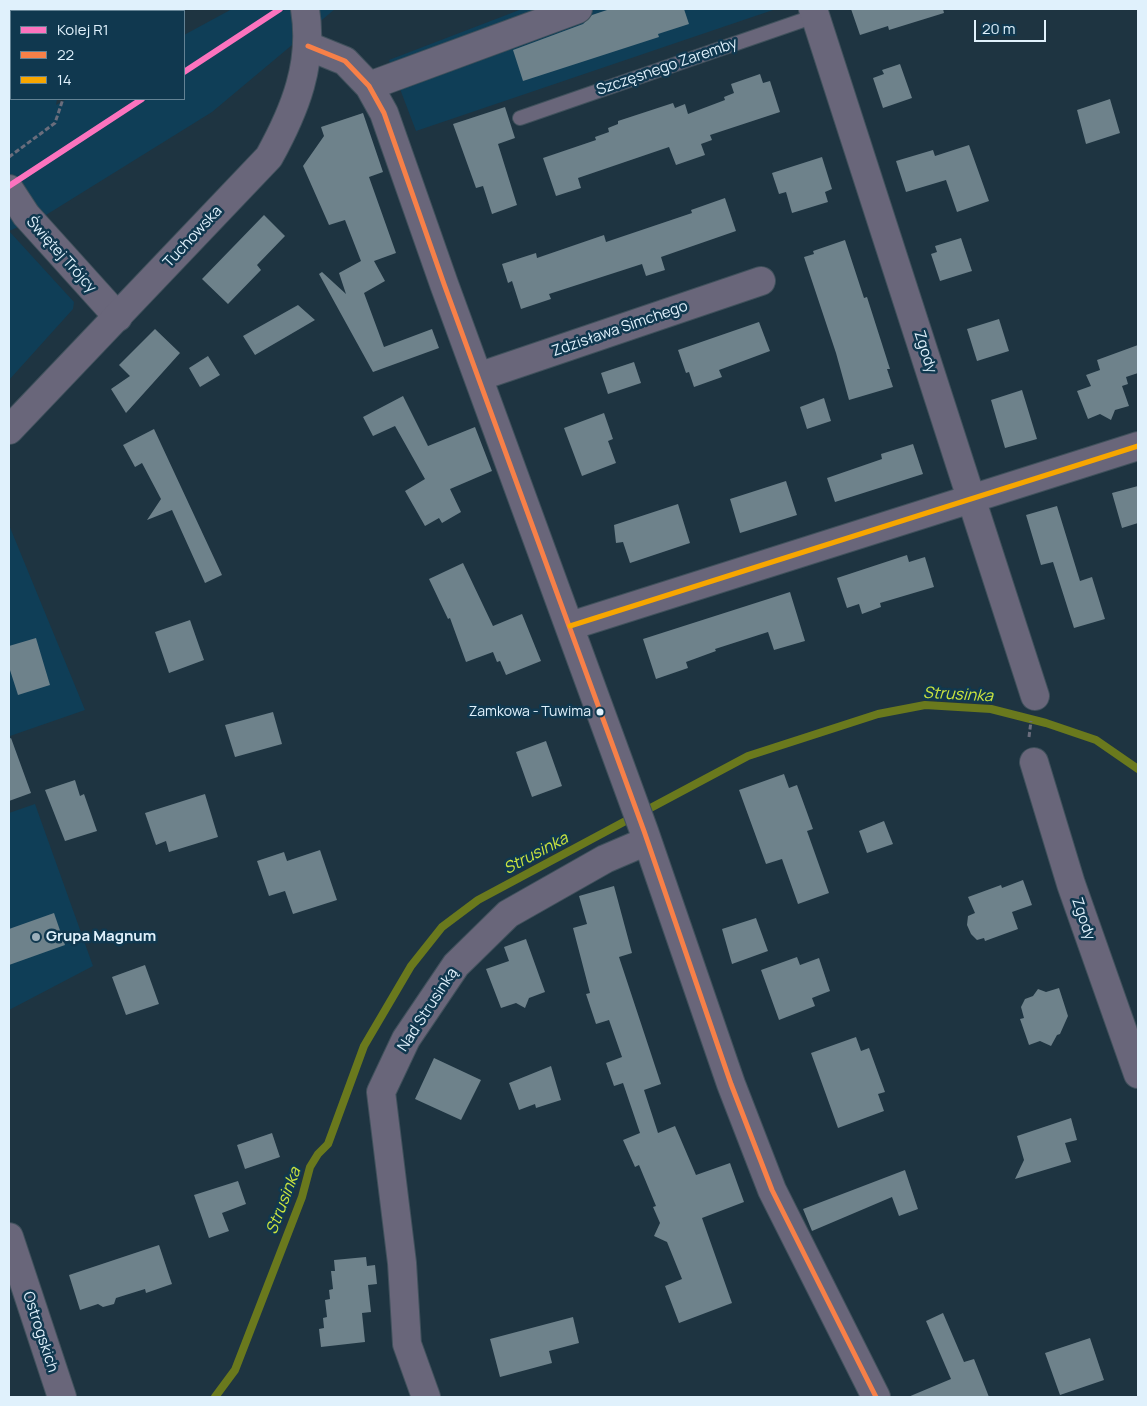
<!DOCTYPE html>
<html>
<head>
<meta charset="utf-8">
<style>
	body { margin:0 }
	#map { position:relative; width:1147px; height:1406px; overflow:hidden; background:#1e3441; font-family:Manrope,sans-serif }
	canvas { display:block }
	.frame { position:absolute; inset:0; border:10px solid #e0f1fc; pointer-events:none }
	.legend { position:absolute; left:10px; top:10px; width:175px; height:90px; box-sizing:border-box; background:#10384f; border:1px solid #638294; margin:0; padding:6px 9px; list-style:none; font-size:15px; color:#e0f1fc }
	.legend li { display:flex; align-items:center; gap:10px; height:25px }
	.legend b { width:25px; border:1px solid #638294 }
	.scale { position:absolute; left:974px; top:20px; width:72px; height:22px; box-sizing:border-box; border:2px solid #e0f1fc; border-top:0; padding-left:6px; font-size:15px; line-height:18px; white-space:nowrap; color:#e0f1fc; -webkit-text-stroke:4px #10384f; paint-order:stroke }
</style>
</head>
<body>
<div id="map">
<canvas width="1147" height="1406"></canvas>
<div class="frame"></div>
<ul class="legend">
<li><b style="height:6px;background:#fc73be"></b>Kolej R1</li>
<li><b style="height:6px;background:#f78048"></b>22</li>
<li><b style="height:6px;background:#f7a600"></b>14</li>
</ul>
<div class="scale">20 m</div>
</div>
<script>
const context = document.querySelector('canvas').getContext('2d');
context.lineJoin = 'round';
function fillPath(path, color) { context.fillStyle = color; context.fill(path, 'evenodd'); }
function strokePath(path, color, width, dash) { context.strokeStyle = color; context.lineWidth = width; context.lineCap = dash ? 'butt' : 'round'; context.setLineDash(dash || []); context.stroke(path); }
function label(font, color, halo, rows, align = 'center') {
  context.font = font + ' Manrope,sans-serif'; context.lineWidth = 5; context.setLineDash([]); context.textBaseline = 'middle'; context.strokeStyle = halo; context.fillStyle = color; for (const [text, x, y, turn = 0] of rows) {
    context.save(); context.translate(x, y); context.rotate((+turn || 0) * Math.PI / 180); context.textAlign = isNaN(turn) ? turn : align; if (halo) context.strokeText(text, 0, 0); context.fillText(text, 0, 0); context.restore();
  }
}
const built = new Path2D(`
	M9,9H90L89,11H11V99H57L56,105L67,99H184V35L232,9H335L212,112L46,215L9,231Z
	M522,9H776L416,131L389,60Z
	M9,231L74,302L73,309L9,380Z
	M9,525L85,710L10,736L19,761L9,765Z
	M35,804L93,966L9,1010V813Z`);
const stream = new Path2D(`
	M643,812L748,756L878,714L925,705L991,709L1046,723L1096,740L1138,769
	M215,1397L235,1370L302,1197L310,1167L318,1154L328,1144L364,1046L411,966L442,927L478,900L633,817`);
const building = new Path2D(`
	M610,9H684L689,24L658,34L659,37L523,81L513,50L583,24L592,15Z
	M851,9H943L944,13L889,30L888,26L860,35Z
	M900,64L912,98L883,108L873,78L884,74L882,70Z
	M760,74L763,83L770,81L780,112L710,135L712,140L701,144L705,155L676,165L669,147L578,178L581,188L556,196L543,158L596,140L595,137L609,132L608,128L618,124V121L673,103L675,108L685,104L688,114L725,100L724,97L734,93L731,84Z
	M1110,99L1120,133L1086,144L1077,110Z
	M505,107L515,138L498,144L517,205L492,214L483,186L476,188L453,124Z
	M363,113L383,172L369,177L396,253L374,261L385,281L364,293L384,347L432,329L439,348L373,372L319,274L322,272L346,294L339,273L361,261L345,220L329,225L303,166L324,136L321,127Z
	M969,145L989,201L957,212L946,180L906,192L896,161L933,150L935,156Z
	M822,157L832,189L825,192L828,202L792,213L786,192L779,194L772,173Z
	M725,198L736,231L661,257L665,270L646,276L642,264L549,294L551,299L521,309L512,281L508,283L502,264L536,253L537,258L604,235L606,242L692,213L691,210Z
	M264,215L285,236L257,265L261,270L228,304L202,279Z
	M961,238L972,271L940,281L931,254L937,252L935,246Z
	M845,240L864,298L867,297L890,369H887L893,387L849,400L836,353L804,257L814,254L813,251Z
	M298,305L315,320L255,355L243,336Z
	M999,319L1009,351L977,361L967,329Z
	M759,322L770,351L719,370L722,377L694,387L689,372L686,373L678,350Z
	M155,329L180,353L126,413L111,389L130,376L119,365Z
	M1138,345V373L1126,377L1128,384L1122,386L1129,406L1115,410L1111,420L1100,414L1088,419L1077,391L1091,386L1086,375L1100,370L1097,360Z
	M208,356L220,375L200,387L189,368Z
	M634,362L641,383L608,394L601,373Z
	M1022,390L1037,439L1005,448L991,400Z
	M403,396L428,446L475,427L492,471L450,489L461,512L442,523L439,518L425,526L405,491L425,479L395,426L373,436L363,417Z
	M824,398L831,421L807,429L800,407Z
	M604,413L613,439L608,441L616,463L582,476L564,428Z
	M154,429L222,575L205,583L172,510L147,520L161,499L142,463L135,467L123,445Z
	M913,444L923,474L835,502L827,478L882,459L881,454Z
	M786,481L797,515L740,533L730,499Z
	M1138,486V523L1122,528L1112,493Z
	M678,504L690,543L630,563L623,542L616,543L614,525Z
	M1057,506L1080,581L1092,577L1105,619L1074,628L1053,562L1041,565L1026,515Z
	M907,555L909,562L925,557L934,587L880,603L881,607L862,614L859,604L847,608L837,578Z
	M463,563L493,626L522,614L541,661L506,675L500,661L497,662L493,652L466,662L450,618L448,619L429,579Z
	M790,592L805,641L774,650L768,632L715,649L716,651L686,662L688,668L656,679L643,639Z
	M190,620L204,660L169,673L155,632Z
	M36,638L50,685L18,695L9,667V646Z
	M273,712L282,744L235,757L225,725Z
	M11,738L31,793L9,801V739Z
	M546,741L562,786L532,797L516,752Z
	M784,774L789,788L797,785L813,829L807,831L829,893L798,904L782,859L766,864L739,790Z
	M75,780L80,796L84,794L97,831L65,841L45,790Z
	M205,794L218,837L169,852L166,841L156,845L145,813Z
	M884,821L893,844L867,853L859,831Z
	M320,850L337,900L293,914L285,891L269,896L257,861L284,852L287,861Z
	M1023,880L1032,905L1012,912L1018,929L985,941L984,938L977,940L971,934L967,925L968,916L975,913L968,897L1001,885L1002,888Z
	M614,886L632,953L619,957L661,1084L644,1090L658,1133L675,1126L696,1175L730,1163L744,1202L702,1218L732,1303L679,1323L665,1286L682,1279L667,1242L654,1236L660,1223L653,1207L656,1206L639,1165L635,1167L623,1140L640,1133L623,1083L614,1086L606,1063L622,1057L609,1020L596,1024L586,994L590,993L573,928L587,924L579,896Z
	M54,913L65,945L9,965V929Z
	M756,918L768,951L732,964L722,929Z
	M526,939L545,992L529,998L525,1008L516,1003L501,1008L486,969L509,961L504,947Z
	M797,957L800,965L819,958L830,991L812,998L815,1006L779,1020L761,970Z
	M145,965L159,1004L126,1015L112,977Z
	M1059,988L1068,1016L1060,1034L1057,1035L1051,1046L1040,1041L1029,1045L1020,1019L1024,1018L1021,1007L1025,999L1033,996L1038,989L1046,992Z
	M856,1037L861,1051L869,1048L885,1092L878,1094L884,1111L838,1128L811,1053Z
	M434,1058L481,1080L461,1120L415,1099Z
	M551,1066L561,1100L536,1108L535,1104L519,1110L509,1083Z
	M1071,1118L1077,1140L1065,1143L1071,1162L1015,1179L1024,1160L1017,1136Z
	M272,1133L280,1157L245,1169L237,1145Z
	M905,1170L918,1209L899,1216L892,1197L812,1231L803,1209Z
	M238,1181L246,1204L222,1213L229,1231L209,1238L194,1195Z
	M159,1245L172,1284L146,1293L145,1289L116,1298L114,1304L103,1307L98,1304L80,1310L69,1275Z
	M366,1257L367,1266L375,1265L377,1284L368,1285L371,1312L362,1313L365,1342L321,1347L319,1329L324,1328L323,1318L327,1317L325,1300L330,1299L329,1290L333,1289L331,1271H335L334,1260Z
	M943,1313L964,1362L974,1359L989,1397H908L951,1379L926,1321Z
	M573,1317L579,1343L549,1351L552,1363L500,1377L490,1339Z
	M1090,1338L1104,1380L1060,1395L1045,1353Z`);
const path = new Path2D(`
	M95,11L96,9
	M9,157L55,123L63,99
	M1029,737L1031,721`);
const service = new Path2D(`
	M23,11L24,9
	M9,62L11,53
	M520,118L815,16`);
const minor = new Path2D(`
	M813,9L1035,696
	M308,46L345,61L369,86L384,113L444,284L644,831L731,1084L772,1190L876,1397
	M369,86L578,9
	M9,189L26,215L118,317
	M478,377L761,281
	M570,626L1138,446
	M1034,762L1071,884L1138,1074
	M9,1237L62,1397
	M426,1397L407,1344L402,1263L381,1092L406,1039L456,965L508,914L605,859L647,841`);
const tertiary = new Path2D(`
	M9,430L269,157C295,110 314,63 305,9`);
const bus1 = new Path2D(`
	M308,46L345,61L369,86L384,113L444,284L644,831L731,1084L772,1190L876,1397`);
const bus2 = new Path2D(`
	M570,626L1138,446`);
const rail1 = new Path2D(`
	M184,72L280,9
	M9,186L142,99`);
const markers = [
	[600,712,4.5,"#e0f1fc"],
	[36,937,5,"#9cafbb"]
];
const busNames = [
	["Zamkowa - Tuwima",591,712]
];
const streetNames = [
	["Szczęsnego Zaremby",667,67,-19],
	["Tuchowska",193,237,-47],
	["Świętej Trójcy",61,255,48],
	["Zdzisława Simchego",620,329,-19],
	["Zgody",925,352,72],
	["Zgody",1083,919,71],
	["Nad Strusinką",428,1010,-57],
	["Ostrogskich",40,1332,72]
];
const poiNames = [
	["Grupa Magnum",46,937]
];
const waterNames = [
	["Strusinka",958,695,3],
	["Strusinka",536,854,-28],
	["Strusinka",284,1201,-69]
];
fillPath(built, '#0f3e57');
strokePath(stream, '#6a791d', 8);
fillPath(building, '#6e828b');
strokePath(service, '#40515c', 16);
strokePath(minor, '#40515c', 30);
strokePath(tertiary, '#40515c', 30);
strokePath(path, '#6a6d7c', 3, [5, 2.5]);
strokePath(service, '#69667a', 14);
strokePath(minor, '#69667a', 28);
strokePath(tertiary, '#69667a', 28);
strokePath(bus1, '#f78048', 5);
strokePath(bus2, '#f7a600', 5);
strokePath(rail1, '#fc73be', 6);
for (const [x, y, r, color] of markers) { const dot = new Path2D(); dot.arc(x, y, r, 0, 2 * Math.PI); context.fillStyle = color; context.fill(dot); strokePath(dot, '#10384f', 2); }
label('14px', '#e0f1fc', '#10384f', busNames, 'right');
label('15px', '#e0f1fc', '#10384f', streetNames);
label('bold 15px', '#e0f1fc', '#10384f', poiNames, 'left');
label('italic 16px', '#cce63f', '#10384f', waterNames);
</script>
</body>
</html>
